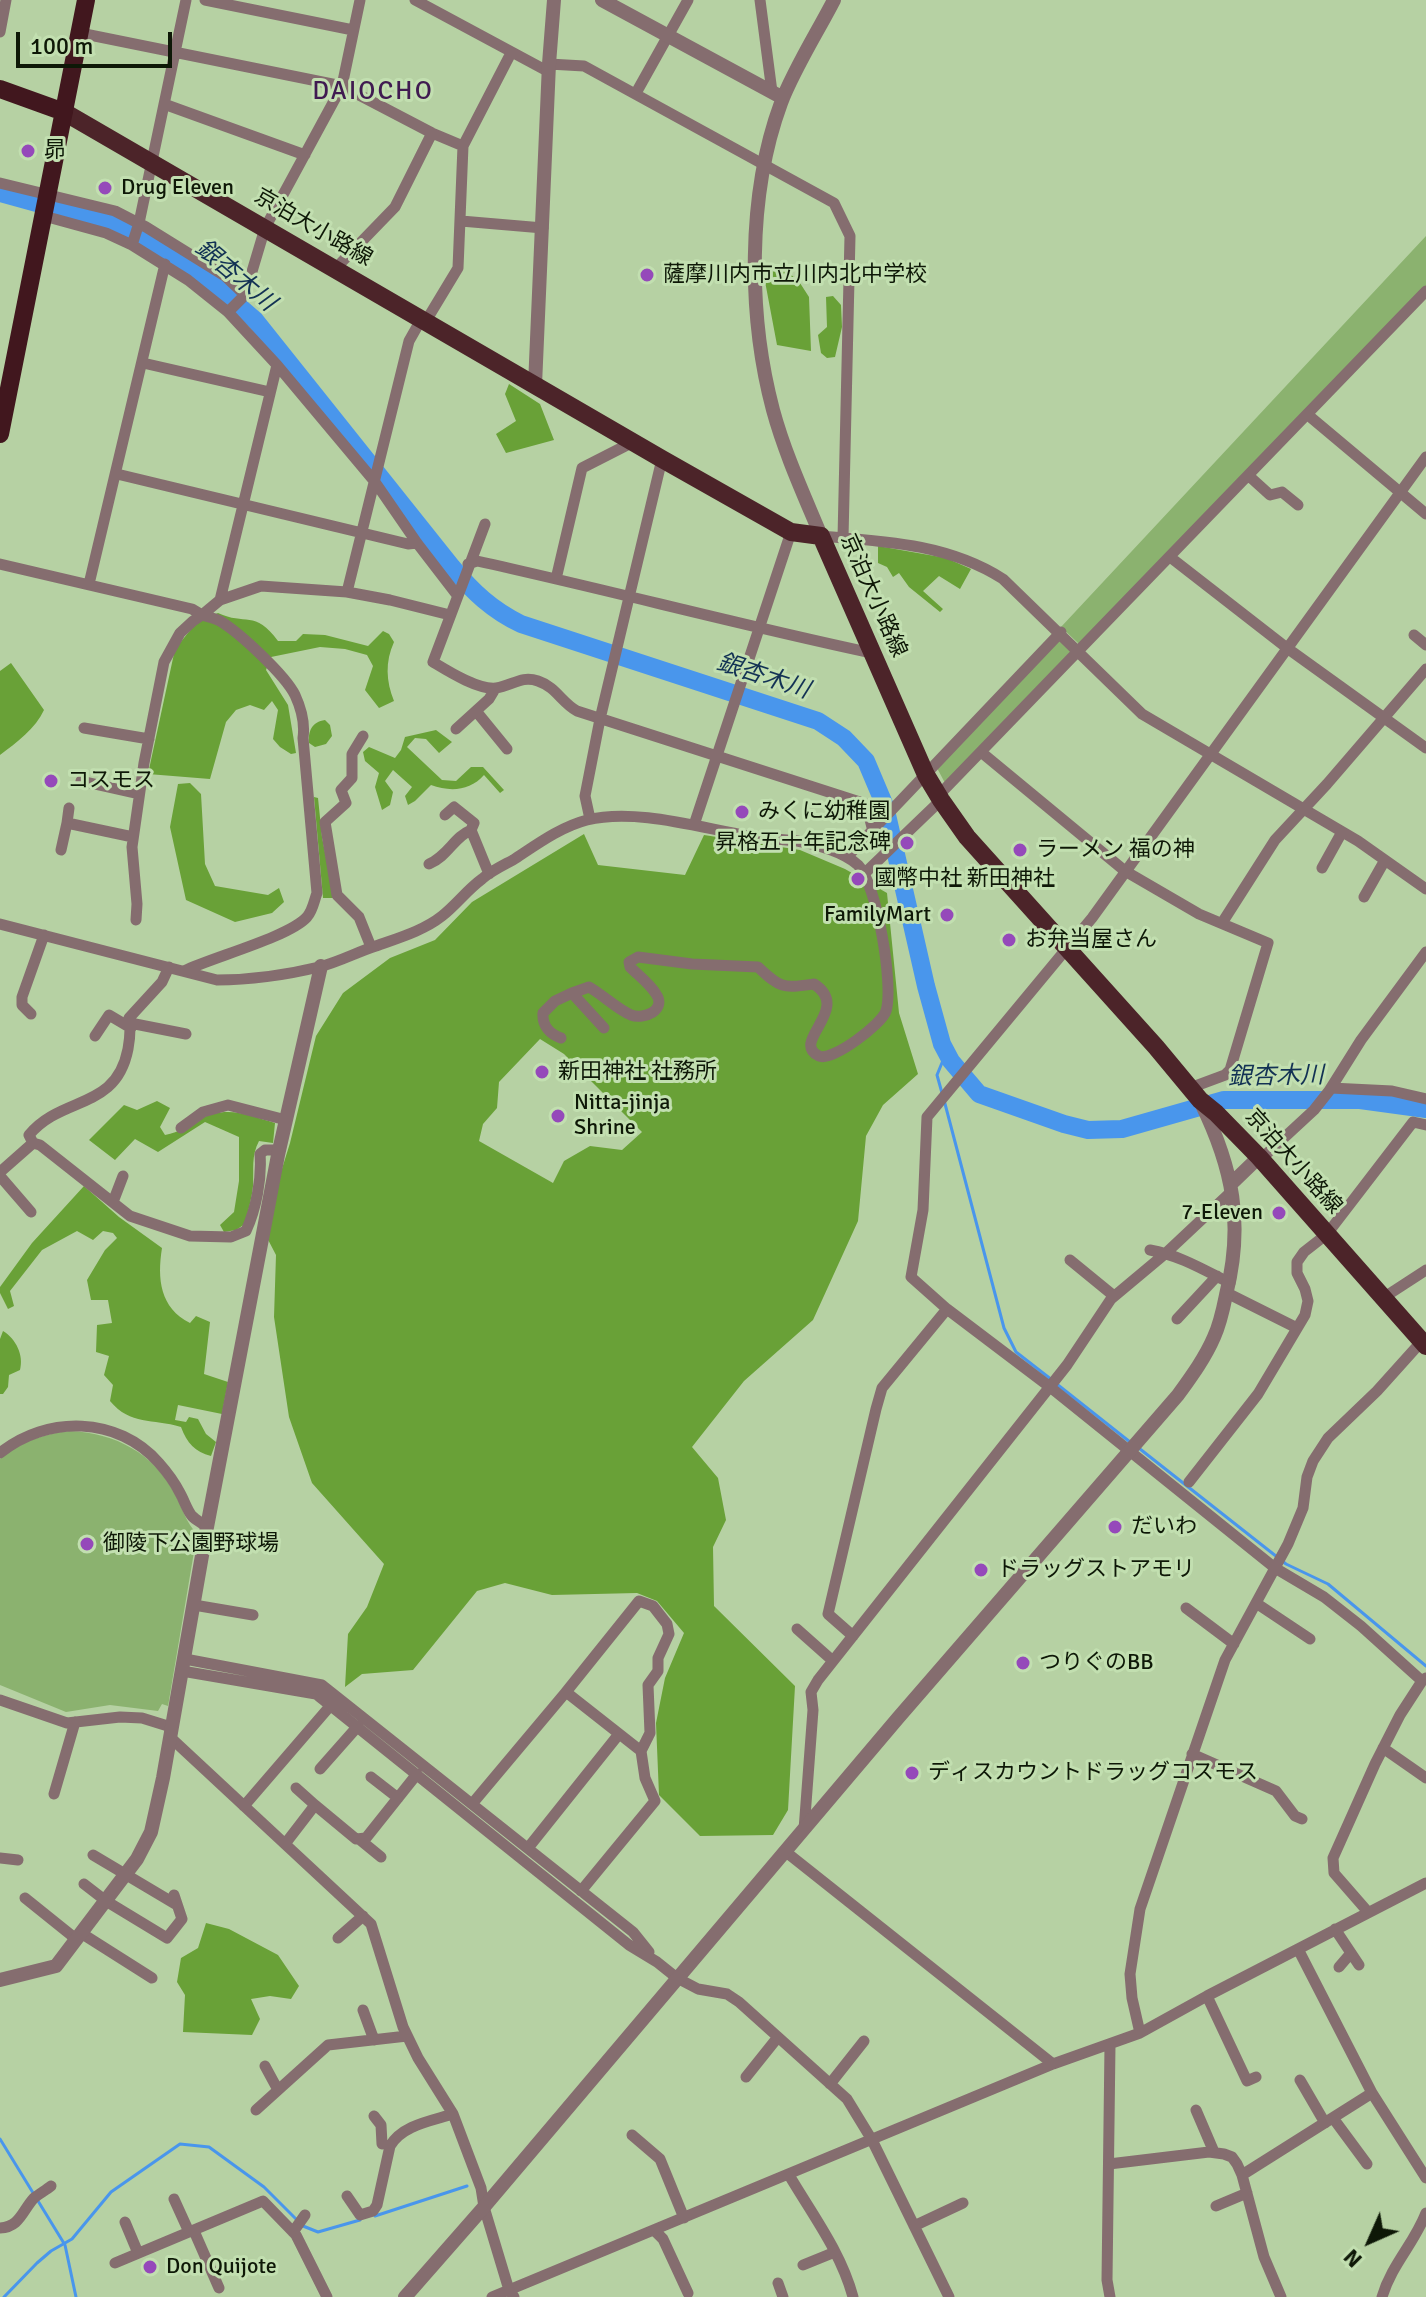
<!DOCTYPE html>
<html>
<head>
<meta charset="utf-8">
<style>
	body { margin:0 }
	#map { position:relative; width:1426px; height:2297px; overflow:hidden; background:#b6d1a3; font-family:Signika,sans-serif }
	canvas { display:block }
	.north { position:absolute; left:1330px; top:2201px; width:80px; height:80px; -webkit-text-stroke:6px #c2dfb0; paint-order:stroke; rotate:225deg; font-size:22px; font-weight:700; line-height:32px; text-align:center; color:#0e1807 }
	.north::after { content:''; display:block; margin:auto; width:28px; height:36px; background:#0e1807; clip-path:polygon(50% 0,100% 100%,50% 72%,0 100%) }
	.scale { position:absolute; left:16px; top:32px; width:156px; height:36px; box-sizing:border-box; border:4px solid #0e1807; border-top:0; padding-left:10px; font-size:24px; line-height:28px; white-space:nowrap; color:#0e1807; -webkit-text-stroke:6px #c2dfb0; paint-order:stroke }
</style>
</head>
<body>
<div id="map">
<canvas width="1426" height="2297"></canvas>
<div class="north">N</div>
<div class="scale">100 m</div>
</div>
<script>
const context = document.querySelector('canvas').getContext('2d');
context.lineJoin = 'round';
function fillPath(path, color) { context.fillStyle = color; context.fill(path, 'evenodd'); }
function strokePath(path, color, width, dash) { context.strokeStyle = color; context.lineWidth = width; context.lineCap = dash ? 'butt' : 'round'; context.setLineDash(dash || []); context.stroke(path); }
function label(font, color, halo, rows, align = 'center') {
  context.font = font + ' Signika,"Noto Sans JP",sans-serif'; context.lineWidth = 6; context.setLineDash([]); context.textBaseline = 'middle'; context.strokeStyle = halo; context.fillStyle = color; for (const [text, x, y, turn = 0] of rows) {
    context.save(); context.translate(x, y); context.rotate((+turn || 0) * Math.PI / 180); context.textAlign = isNaN(turn) ? turn : align; if (halo) context.strokeText(text, 0, 0); context.fillText(text, 0, 0); context.restore();
  }
}
const green = new Path2D(`
	M1426,236V288L1080,644L1078,643L1061,627Z
	M1060,640L1070,649V654L945,783L937,768Z
	M69,1431C116,1433 154,1453 176,1496C183,1510 186,1522 197,1534L168,1706L162,1704L158,1711L110,1705L66,1712L0,1685V1459C19,1442 44,1434 69,1431Z`);
const forest = new Path2D(`
	M772,268L785,269L800,283L809,297L811,351L777,345L764,276Z
	M833,296L841,305L842,327L835,357L827,358L821,353L818,335L827,327L826,297Z
	M509,384L540,404L554,440L506,453L496,434L516,421L505,394Z
	M878,546L946,558L971,569L960,589L939,576L923,591L943,609L940,612L909,587L899,573L893,577L887,567L878,563Z
	M218,613C245,626 255,609 278,641H296L303,634L325,635L368,646L383,631L389,634L394,642C385,662 386,681 394,701L379,708L365,690L373,666L367,655L345,649L320,647L271,657L266,670L288,705L296,753L291,754L280,747L273,739L278,710L272,701L264,710L250,705L236,710L226,722L210,779L148,774L175,649L196,623Z
	M11,663L44,710C36,728 16,743 0,755V671Z
	M325,720L330,725L332,736L326,744L315,747L309,743C308,731 312,722 325,720Z
	M436,730L452,742L439,753L426,739L415,738L407,747L442,780L456,781L471,767H483L504,790L500,793L484,775C470,791 450,792 431,785L415,801L408,805L405,796L412,787L393,770L385,781L393,792L390,805L382,810L375,787L379,773L365,761L363,752L369,747L395,758L401,750L405,737Z
	M190,783L201,794L205,864L215,886L268,895L279,888L284,902L272,913L235,922L186,900L170,827L178,784Z
	M314,797L318,798L322,837L334,898H323Z
	M584,834L598,865L685,875L704,835L800,850L845,869L887,893L899,1013L918,1074L883,1105L866,1136L858,1221L813,1320L744,1381L692,1447L718,1478L726,1520L713,1547L714,1606L795,1686L788,1810L773,1835L700,1836L659,1795L656,1723L665,1678L684,1633L657,1601L637,1593L552,1595L505,1583L477,1591L413,1670L362,1674L345,1687L348,1634L367,1607L384,1564L312,1483L289,1417L274,1317L276,1255L263,1230L290,1143L316,1036L343,993L390,958L435,940L472,902ZM540,1039L564,1054L642,1132L622,1150L590,1146L564,1161L553,1183L479,1141L483,1124L497,1108L499,1082Z
	M157,1101L170,1108L160,1127L165,1135C180,1132 188,1126 200,1119C227,1105 248,1115 275,1123L273,1143L259,1141C251,1156 254,1169 253,1186C252,1198 248,1211 245,1224L236,1230L224,1232L220,1225L234,1212L239,1181V1137L205,1122L158,1152L135,1139L115,1160L89,1140L124,1105L137,1110Z
	M84,1186L119,1217L162,1248C157,1279 160,1308 190,1323L196,1316L210,1322L204,1374L228,1382L222,1414L178,1405L175,1420L186,1422L189,1417L198,1419L206,1434L216,1442L211,1456C195,1452 187,1443 181,1427C152,1418 131,1426 110,1401L113,1385L104,1375L109,1356L96,1352L97,1325L112,1323L108,1300H91L87,1280L105,1250L117,1238L113,1233L103,1231L93,1240L77,1231L42,1250L10,1291L14,1306L8,1309L0,1293V1287L32,1243Z
	M3,1331C16,1339 24,1355 20,1370L9,1375L8,1387L3,1394H0V1339Z
	M206,1923L229,1929L278,1955L299,1986L291,1999L270,1996L251,1999L260,2019L252,2035L183,2032L185,1995L177,1982L181,1958L198,1948Z`);
const stream = new Path2D(`
	M942,1093L937,1075L946,1053L942,1044
	M944,1100L1004,1328L1016,1352L1052,1380
	M1058,1385L1130,1442
	M1140,1449L1286,1564L1328,1584L1426,1666
	M0,2139L65,2245L76,2297
	M375,2216L467,2186
	M303,2226L318,2232L360,2220
	M4,2297L37,2263L51,2251L72,2239L111,2192L180,2144L209,2147L264,2187L298,2221`);
const river = new Path2D(`
	M0,193L120,226L181,260L203,275L255,320L452,567C473,592 492,610 521,624L818,721L844,738L866,761L885,806L926,986L942,1044L951,1061L979,1094L1064,1124L1088,1130L1122,1129L1224,1100H1360L1426,1109`);
const minor = new Path2D(`
	M205,0L353,30
	M415,0L549,72
	M760,0L772,92
	M0,32L6,0
	M80,33L342,86L432,133L463,146
	M549,64L584,66L834,203L850,236L843,538
	M636,93L688,0
	M164,104L305,155
	M0,183L115,211L146,227L225,276L245,295
	M44,216L106,233L132,245L188,280L228,312L277,365L375,482L417,543L457,595
	M461,221L543,228
	M132,245L139,223L186,0
	M335,269L395,207L432,133
	M228,312L245,295L265,228L342,86L360,0
	M426,321L458,268L463,146L511,53
	M143,363L270,392
	M1308,415L1426,514
	M117,474L408,544L417,543
	M1249,476L1270,495L1282,492L1298,505
	M485,524L433,662C448,671 478,690 496,688C512,686 521,675 538,681C556,687 562,703 577,711L866,804L873,831
	M821,536C884,541 949,544 1003,579L1142,714L1358,841L1426,889
	M1170,557L1287,648L1426,748
	M0,564L192,609L202,615L220,600L261,586L347,592L390,600L450,615
	M468,564L477,561C609,590 740,625 872,653
	M556,579L582,468L633,442
	M89,584L165,264
	M347,592L409,341L422,318
	M220,600L277,365
	M1414,635L1426,645
	M476,711L507,749
	M84,728L149,739
	M456,729L489,699L495,689
	M363,736L352,754V778L341,790L346,803L325,822L337,895L359,917L371,947
	M981,752L1125,871L1199,914L1268,943L1230,1070L1225,1075L1190,1088
	M81,781L139,794
	M938,796L1426,291
	M69,808L67,823L133,837
	M445,815L454,807L474,823L471,830L489,874
	M590,819L585,796L600,719L662,459
	M694,825L791,532
	M61,850L67,823
	M847,857L1061,632
	M429,864C448,856 454,837 471,830
	M1322,868L1342,832
	M865,873L941,800
	M1364,897L1385,860
	M136,920L137,904L132,847L144,763L164,662L180,633L193,621L202,615C208,617 214,618 220,621C240,633 285,675 295,695C301,708 305,724 303,738L317,893C314,901 313,910 307,917C289,937 213,957 184,971
	M1222,923L1275,840L1327,784L1426,669
	M0,924L217,980C252,980 286,975 319,967C339,962 357,952 376,946C398,938 423,931 442,916C456,905 467,890 482,879C491,871 502,866 513,860C536,845 560,827 587,820C636,808 700,828 749,836C765,839 781,839 797,841C816,844 844,852 858,865C877,884 894,986 886,1011C882,1024 832,1062 819,1056C789,1042 853,1009 814,984C783,988 781,989 758,967L692,964L638,957L629,962L630,967C638,975 650,984 656,994C667,1010 644,1020 631,1015C617,1009 603,995 589,987L572,993L604,1028
	M31,1014L22,1005V997L44,935
	M130,1023L186,1034
	M95,1036L109,1015L131,1028
	M561,1038C550,1034 542,1026 543,1013L555,1001L572,993
	M1331,1088L1392,1091L1426,1099
	M181,1128L203,1112L228,1105L286,1120
	M33,1143L29,1135C62,1095 116,1111 128,1049C130,1038 131,1029 129,1018L162,982L169,967
	M1261,1159L1314,1110L1329,1091L1361,1040L1426,952
	M0,1172L33,1143L40,1145L130,1216L190,1236L231,1237L246,1231C256,1209 262,1179 260,1154L265,1150H279
	M0,1176L31,1212
	M113,1202L123,1176
	M1150,1250C1179,1255 1204,1270 1230,1283
	M1070,1260L1114,1296
	M1227,1293L1297,1328
	M1383,1298L1426,1270
	M1177,1319L1217,1276
	M0,1453C47,1415 118,1416 159,1463C167,1472 175,1483 180,1493C184,1500 187,1510 192,1516C196,1520 202,1523 207,1527
	M1189,1482L1258,1394L1305,1315L1308,1301L1305,1289L1297,1273V1262L1304,1252L1327,1234L1413,1122L1426,1125
	M1256,1603L1310,1639
	M194,1605L253,1615
	M1186,1608L1234,1644
	M797,1629L833,1661
	M853,1636L828,1614L876,1409L882,1388L947,1309
	M185,1659L322,1685L633,1932L649,1952
	M182,1671L316,1694L629,1945L657,1962L677,1978L698,1989L727,1994L739,2002L847,2099L872,2140L949,2297
	M1422,1681L1361,1626L1324,1597L1275,1568L1050,1387L947,1309L911,1277L923,1210L927,1117L1092,918L1426,457
	M566,1692L639,1601L653,1606L667,1624L669,1634L658,1658V1671L648,1685L650,1733L641,1751
	M0,1700L67,1723L120,1717L142,1718L171,1727
	M171,1738L371,1924L403,2027L418,2058L453,2114L481,2188L484,2207L509,2290L514,2297
	M1383,1748L1426,1778
	M1192,1754L1276,1791L1295,1816L1302,1819
	M320,1769L358,1726
	M371,1777L398,1798
	M296,1788L315,1805
	M54,1794L75,1722
	M472,1804L566,1692L641,1751L645,1778L655,1801L581,1891
	M244,1806L331,1705
	M804,1830L813,1710L811,1692L818,1680L1067,1365L1111,1299L1166,1253L1232,1191
	M359,1839L381,1857
	M285,1844L315,1805L356,1839L366,1838L417,1774
	M528,1848L619,1734
	M786,1852L1053,2064
	M93,1855L177,1905
	M0,1858L18,1860
	M84,1884L106,1901L167,1938L182,1919L174,1895
	M25,1898L76,1939
	M1368,1912L1334,1873L1333,1858L1375,1764L1400,1715L1422,1681L1426,1678
	M1335,1929L1359,1965
	M81,1933L152,1978
	M338,1938L363,1916
	M1298,1949L1372,2093L1426,2178
	M1339,1967L1351,1953
	M1207,1996L1247,2081L1256,2077
	M363,2010L374,2040
	M1140,2033L1132,1998L1130,1974L1140,1909L1225,1660L1288,1544L1303,1508L1307,1477L1313,1461L1328,1438L1377,1391L1422,1341
	M1110,2045L1107,2280L1110,2297
	M265,2066L278,2090
	M746,2077L778,2037
	M1300,2080L1325,2123
	M830,2084L864,2041
	M256,2110L328,2045L407,2036
	M1196,2110L1214,2152
	M374,2116L381,2125L382,2144
	M1333,2118L1367,2164
	M632,2135L660,2159L684,2218
	M1109,2164L1209,2152L1224,2154L1232,2157L1237,2164L1242,2175L1264,2257L1281,2297
	M789,2175C812,2214 841,2252 853,2297
	M1242,2175L1372,2093
	M347,2196L360,2215L373,2211L377,2205L390,2146C402,2125 431,2121 453,2114
	M174,2199L189,2232
	M1216,2206L1247,2193
	M125,2222L138,2253
	M914,2226L963,2203
	M0,2228C20,2227 22,2211 34,2198C39,2194 46,2190 51,2186
	M654,2230L663,2239L688,2293
	M194,2231L219,2288
	M293,2232L305,2215
	M115,2263L263,2201L296,2235L327,2297
	M803,2265L835,2252
	M778,2283L783,2297
	M492,2297L1053,2064L1140,2033L1207,1996L1426,1883
	M1382,2297C1392,2264 1414,2244 1426,2213`);
const tertiary = new Path2D(`
	M602,0L783,98
	M535,385L549,64L554,0
	M821,536C804,495 785,454 773,410C748,316 747,195 781,103C794,69 817,33 834,0
	M1231,1184L1259,1157
	M0,1980L56,1966L137,1859L151,1832L163,1778L207,1527L278,1155L321,966
	M405,2297L484,2207L898,1718L1178,1395C1191,1377 1205,1358 1214,1337C1220,1324 1223,1310 1226,1295C1244,1224 1233,1168 1201,1103`);
const primary = new Path2D(`
	M64,112L662,459L791,532L821,536L926,775L941,800L967,837L1156,1047L1200,1100L1216,1113L1259,1157L1426,1346`);
const trunk = new Path2D(`
	M0,89L64,112
	M0,434L86,0`);
const markers = [
	[28,151,8,"#9549ba"],
	[105,188,8,"#9549ba"],
	[647,275,8,"#9549ba"],
	[51,781,8,"#9549ba"],
	[742,812,8,"#9549ba"],
	[907,843,8,"#9549ba"],
	[1020,850,8,"#9549ba"],
	[858,879,8,"#9549ba"],
	[947,915,8,"#9549ba"],
	[1009,940,8,"#9549ba"],
	[542,1072,8,"#9549ba"],
	[558,1116,8,"#9549ba"],
	[1279,1213,8,"#9549ba"],
	[1115,1527,8,"#9549ba"],
	[87,1544,8,"#9549ba"],
	[981,1570,8,"#9549ba"],
	[1023,1663,8,"#9549ba"],
	[912,1773,8,"#9549ba"],
	[150,2267,8,"#9549ba"]
];
const poiNames = [
	["昴",44,151],
	["Drug Eleven",121,188],
	["薩摩川内市立川内北中学校",663,275],
	["コスモス",67,781],
	["みくに幼稚園",758,812],
	["昇格五十年記念碑",891,843,"right"],
	["ラーメン 福の神",1036,850],
	["國幣中社 新田神社",874,879],
	["FamilyMart",931,915,"right"],
	["お弁当屋さん",1025,940],
	["新田神社 社務所",558,1072],
	["Nitta-jinja",574,1103],
	["Shrine",574,1128],
	["7-Eleven",1263,1213,"right"],
	["だいわ",1131,1527],
	["御陵下公園野球場",103,1544],
	["ドラッグストアモリ",997,1570],
	["つりぐのBB",1039,1663],
	["ディスカウントドラッグコスモス",928,1773],
	["Don Quijote",166,2267]
];
const streetNames = [
	["京泊大小路線",313,228,30],
	["京泊大小路線",873,596,66],
	["京泊大小路線",1293,1162,48]
];
const waterNames = [
	["銀杏木川",235,276,40],
	["銀杏木川",763,677,18],
	["銀杏木川",1276,1077,-1]
];
const quarterNames = [
	["DAIOCHO",373,92]
];
fillPath(green, '#8bb26f');
fillPath(forest, '#69a137');
strokePath(stream, '#4996ec', 3);
strokePath(river, '#4996ec', 18);
strokePath(minor, '#856d6f', 11);
strokePath(tertiary, '#856d6f', 14);
strokePath(primary, '#4c2429', 18);
strokePath(trunk, '#41171e', 18);
for (const [x, y, r, color] of markers) { const dot = new Path2D(); dot.arc(x, y, r, 0, 2 * Math.PI); context.fillStyle = color; context.fill(dot); strokePath(dot, '#c2dfb0', 3); }
label('22px', '#0e1807', '#c2dfb0', poiNames, 'left');
label('22px', '#0e1807', '#c2dfb0', streetNames);
label('italic 24px', '#133254', '#c2dfb0', waterNames);
context.letterSpacing = '2px';
label('26px', '#401b51', '#c2dfb0', quarterNames);
context.letterSpacing = '0px';
</script>
</body>
</html>
